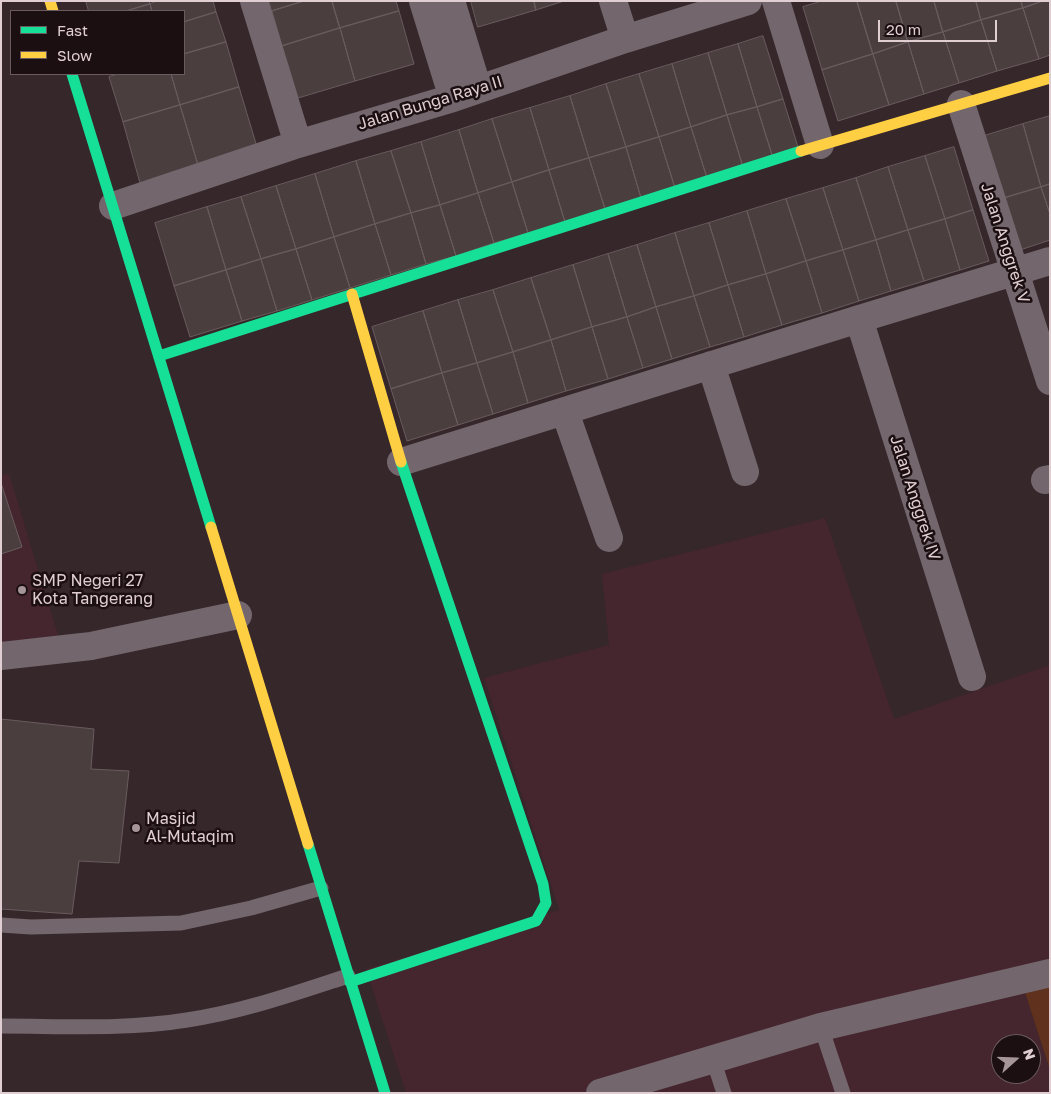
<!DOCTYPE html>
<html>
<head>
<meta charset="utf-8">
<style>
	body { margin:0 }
	#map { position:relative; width:1051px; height:1094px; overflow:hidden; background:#36272b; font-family:"Golos Text",sans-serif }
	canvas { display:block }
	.frame { position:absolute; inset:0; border:2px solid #e1ced2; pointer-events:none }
	.legend { position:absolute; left:10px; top:10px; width:175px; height:65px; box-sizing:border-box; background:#1b0f12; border:1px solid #6a5b5f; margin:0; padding:6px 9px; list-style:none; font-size:15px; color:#e1ced2 }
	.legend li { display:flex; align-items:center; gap:10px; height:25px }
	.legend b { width:25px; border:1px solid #6a5b5f }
	.north { position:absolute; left:991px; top:1034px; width:50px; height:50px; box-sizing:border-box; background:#1b0f12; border:1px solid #6a5b5f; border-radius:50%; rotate:70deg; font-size:14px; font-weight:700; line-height:20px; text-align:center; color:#e1ced2 }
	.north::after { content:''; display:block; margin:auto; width:18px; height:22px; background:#a59498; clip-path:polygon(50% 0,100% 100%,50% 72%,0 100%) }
	.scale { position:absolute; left:878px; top:20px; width:119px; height:22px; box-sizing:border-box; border:2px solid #e1ced2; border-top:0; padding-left:6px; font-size:15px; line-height:18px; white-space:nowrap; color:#e1ced2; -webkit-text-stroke:4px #1b0f12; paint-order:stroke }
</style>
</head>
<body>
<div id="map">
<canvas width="1051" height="1094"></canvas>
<div class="frame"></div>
<ul class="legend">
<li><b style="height:6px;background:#16e098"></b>Fast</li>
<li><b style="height:6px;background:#ffcf43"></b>Slow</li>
</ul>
<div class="north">N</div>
<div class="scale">20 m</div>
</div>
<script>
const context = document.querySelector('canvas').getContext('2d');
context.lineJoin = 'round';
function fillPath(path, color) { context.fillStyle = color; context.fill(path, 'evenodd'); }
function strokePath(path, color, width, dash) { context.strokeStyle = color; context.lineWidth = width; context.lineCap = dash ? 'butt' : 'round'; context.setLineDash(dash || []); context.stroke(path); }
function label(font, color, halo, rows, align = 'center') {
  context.font = font + ' "Golos Text",sans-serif'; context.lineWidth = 5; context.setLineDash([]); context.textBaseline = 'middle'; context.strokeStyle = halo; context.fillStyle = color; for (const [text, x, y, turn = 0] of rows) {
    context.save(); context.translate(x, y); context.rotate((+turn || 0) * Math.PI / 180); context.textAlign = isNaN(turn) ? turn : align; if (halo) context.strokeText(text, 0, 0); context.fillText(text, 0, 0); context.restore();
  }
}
const built = new Path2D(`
	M1,470L3,475L9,474L62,648L1,657Z
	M825,518L894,719L1050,665V973L1022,983L1050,1070V1093H406L366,969L559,910L484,678L609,645L602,574ZM1001,1044H1031V1074H1001Z`);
const green = new Path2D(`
	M1050,973V1070L1022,983Z`);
const building = new Path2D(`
	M86,1H149L150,4L126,11H89Z
	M158,1H213L216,12L184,22V11H152L150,4Z
	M269,1H304L272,11Z
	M304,1H332L340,28L282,46L272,11Z
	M332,1H396L399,11L340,28Z
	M471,1H534L536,10L478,27Z
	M534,1H564L536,10Z
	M822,1H857L873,54L822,70L803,7Z
	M857,1H896L908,42L873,54Z
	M896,1H934L943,32L908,42Z
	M934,1H976L981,20L943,32Z
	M976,1H1021L1023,8L981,20Z
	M1021,1H1043L1023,8Z
	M1043,1H1050V55L1039,59L1023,8Z
	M150,4L152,11H126Z
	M1023,8L1039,59L997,71L981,20Z
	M399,11L414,64L355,81L340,28Z
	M216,12L226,42L184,54V22Z
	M981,20L997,71L959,83L943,32Z
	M340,28L355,81L298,98L282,46Z
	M943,32L959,83L924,94L908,42Z
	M763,36L783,99L757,107L738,44Z
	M226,42L239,87L180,105L171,74H184V54Z
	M908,42L924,94L889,105L873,54Z
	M738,44L757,107L727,115L708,53Z
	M708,53L727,115L691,127L672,64Z
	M873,54L889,105L838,121L822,70Z
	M672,64L691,127L659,137L639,74Z
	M118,74H171L180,105L123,122L109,77Z
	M639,74L659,137L626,147L606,84Z
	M606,84L626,147L589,158L570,96Z
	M239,87L257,147L198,165L180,105Z
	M570,96L589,158L549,170L530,108Z
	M783,99L799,150L773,158L757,107Z
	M180,105L198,165L140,183L123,122Z
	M757,107L773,158L743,167L727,115Z
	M530,108L549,170L512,182L492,119Z
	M727,115L743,167L707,178L691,127Z
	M1050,116V184L1041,187L1023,124Z
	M492,119L512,182L478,193L459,130Z
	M1023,124L1041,187L1004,198L984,136Z
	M691,127L707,178L675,188L659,137Z
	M459,130L478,193L440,205L421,142Z
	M659,137L675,188L641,198L626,147Z
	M421,142L440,205L411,213L391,151Z
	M626,147L641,198L605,209L589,158Z
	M954,147L973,210L945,219L925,156Z
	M391,151L411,213L375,224L356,161Z
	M925,156L945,219L908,230L888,167Z
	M589,158L605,209L565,222L549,170Z
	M356,161L375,224L334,237L315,174Z
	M888,167L908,230L876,240L856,178Z
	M549,170L565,222L528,233L512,182Z
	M315,174L334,237L296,249L276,186Z
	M856,178L876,240L843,250L823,188Z
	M512,182L528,233L494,243L478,193Z
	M1050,184V214L1041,187Z
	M276,186L296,249L261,259L241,197Z
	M1041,187L1050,214V240L1020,250L1004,198Z
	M823,188L843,250L806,261L786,199Z
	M478,193L494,243L456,256L440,205Z
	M241,197L261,259L226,270L207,207Z
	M786,199L806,261L766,274L747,211Z
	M440,205L456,256L426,264L411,213Z
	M207,207L226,270L174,286L155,223Z
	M973,210L989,261L960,270L945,219Z
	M747,211L766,274L728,285L709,223Z
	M411,213L426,264L391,275L375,224Z
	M945,219L960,270L924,281L908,230Z
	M709,223L728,285L694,296L675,233Z
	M375,224L391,275L350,288L334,237Z
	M908,230L924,281L891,291L876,240Z
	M675,233L694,296L656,307L637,245Z
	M334,237L350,288L312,300L296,249Z
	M876,240L891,291L859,301L843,250Z
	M637,245L656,307L627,317L608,254Z
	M296,249L312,300L277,311L261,259Z
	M843,250L859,301L822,313L806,261Z
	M608,254L627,317L592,327L573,265Z
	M261,259L277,311L242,321L226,270Z
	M806,261L822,313L782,325L766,274Z
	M573,265L592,327L551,340L531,278Z
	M226,270L242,321L190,337L174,286Z
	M766,274L782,325L744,337L728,285Z
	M531,278L551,340L513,352L493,290Z
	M728,285L744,337L710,347L694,296Z
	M493,290L513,352L477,363L458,300Z
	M694,296L710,347L672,359L656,307Z
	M458,300L477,363L442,373L423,311Z
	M656,307L672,359L643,368L627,317Z
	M423,311L442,373L391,389L372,327Z
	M627,317L643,368L608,379L592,327Z
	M592,327L608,379L566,391L551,340Z
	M551,340L566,391L528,403L513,352Z
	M513,352L528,403L493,414L477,363Z
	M477,363L493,414L458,425L442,373Z
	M442,373L458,425L407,441L391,389Z
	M1,483L22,547L1,554Z
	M1,719L94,729L91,769L129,771L119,863L79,861L72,914L1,909Z`);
const lane = new Path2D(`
	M1,925L31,927L181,923L251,908L321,888
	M1,1026C63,1026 126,1030 187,1020C242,1012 296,993 348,976
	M821,1027L843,1093
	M713,1059L724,1093`);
const street = new Path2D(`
	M254,1L298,144
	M423,1L453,98
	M451,1L478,89
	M613,1L625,39
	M776,1L820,145
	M961,104L1050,381
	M113,206L298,144L453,98L625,39L748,1
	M859,319L972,677
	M711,365L745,472
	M565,412L609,538
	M401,462L859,319L1050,261
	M1045,480L1050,479
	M1,656L91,646L238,615
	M600,1093L821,1027L1050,973`);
const fast = new Path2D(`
	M72,74L211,527
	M159,356L801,151
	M308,844L385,1093
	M350,982L536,921L546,903L543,884L401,462`);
const slow = new Path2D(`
	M50,1L53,11
	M801,151L1050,78
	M352,294L401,462
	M211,527L308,844`);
const markers = [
	[22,590,5,"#a59498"],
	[136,828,5,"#a59498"]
];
const streetNames = [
	["Jalan Bunga Raya II",430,103,-17],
	["Jalan Anggrek V",1005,243,72],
	["Jalan Anggrek IV",915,498,72]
];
const poiNames = [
	["SMP Negeri 27",32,581],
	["Kota Tangerang",32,599],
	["Masjid",146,819],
	["Al-Mutaqim",146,837]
];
fillPath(built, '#45252e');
fillPath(green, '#60311d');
fillPath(building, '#4a3e3f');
strokePath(building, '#6a5c5e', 1);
strokePath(lane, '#73666d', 15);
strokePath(street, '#73666d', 28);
strokePath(fast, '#16e098', 11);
strokePath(slow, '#ffcf43', 11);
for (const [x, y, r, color] of markers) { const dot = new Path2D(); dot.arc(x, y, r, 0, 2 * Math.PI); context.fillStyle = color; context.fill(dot); strokePath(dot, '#1b0f12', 2); }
label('16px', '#e1ced2', '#1b0f12', streetNames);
label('16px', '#e1ced2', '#1b0f12', poiNames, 'left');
</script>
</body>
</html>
